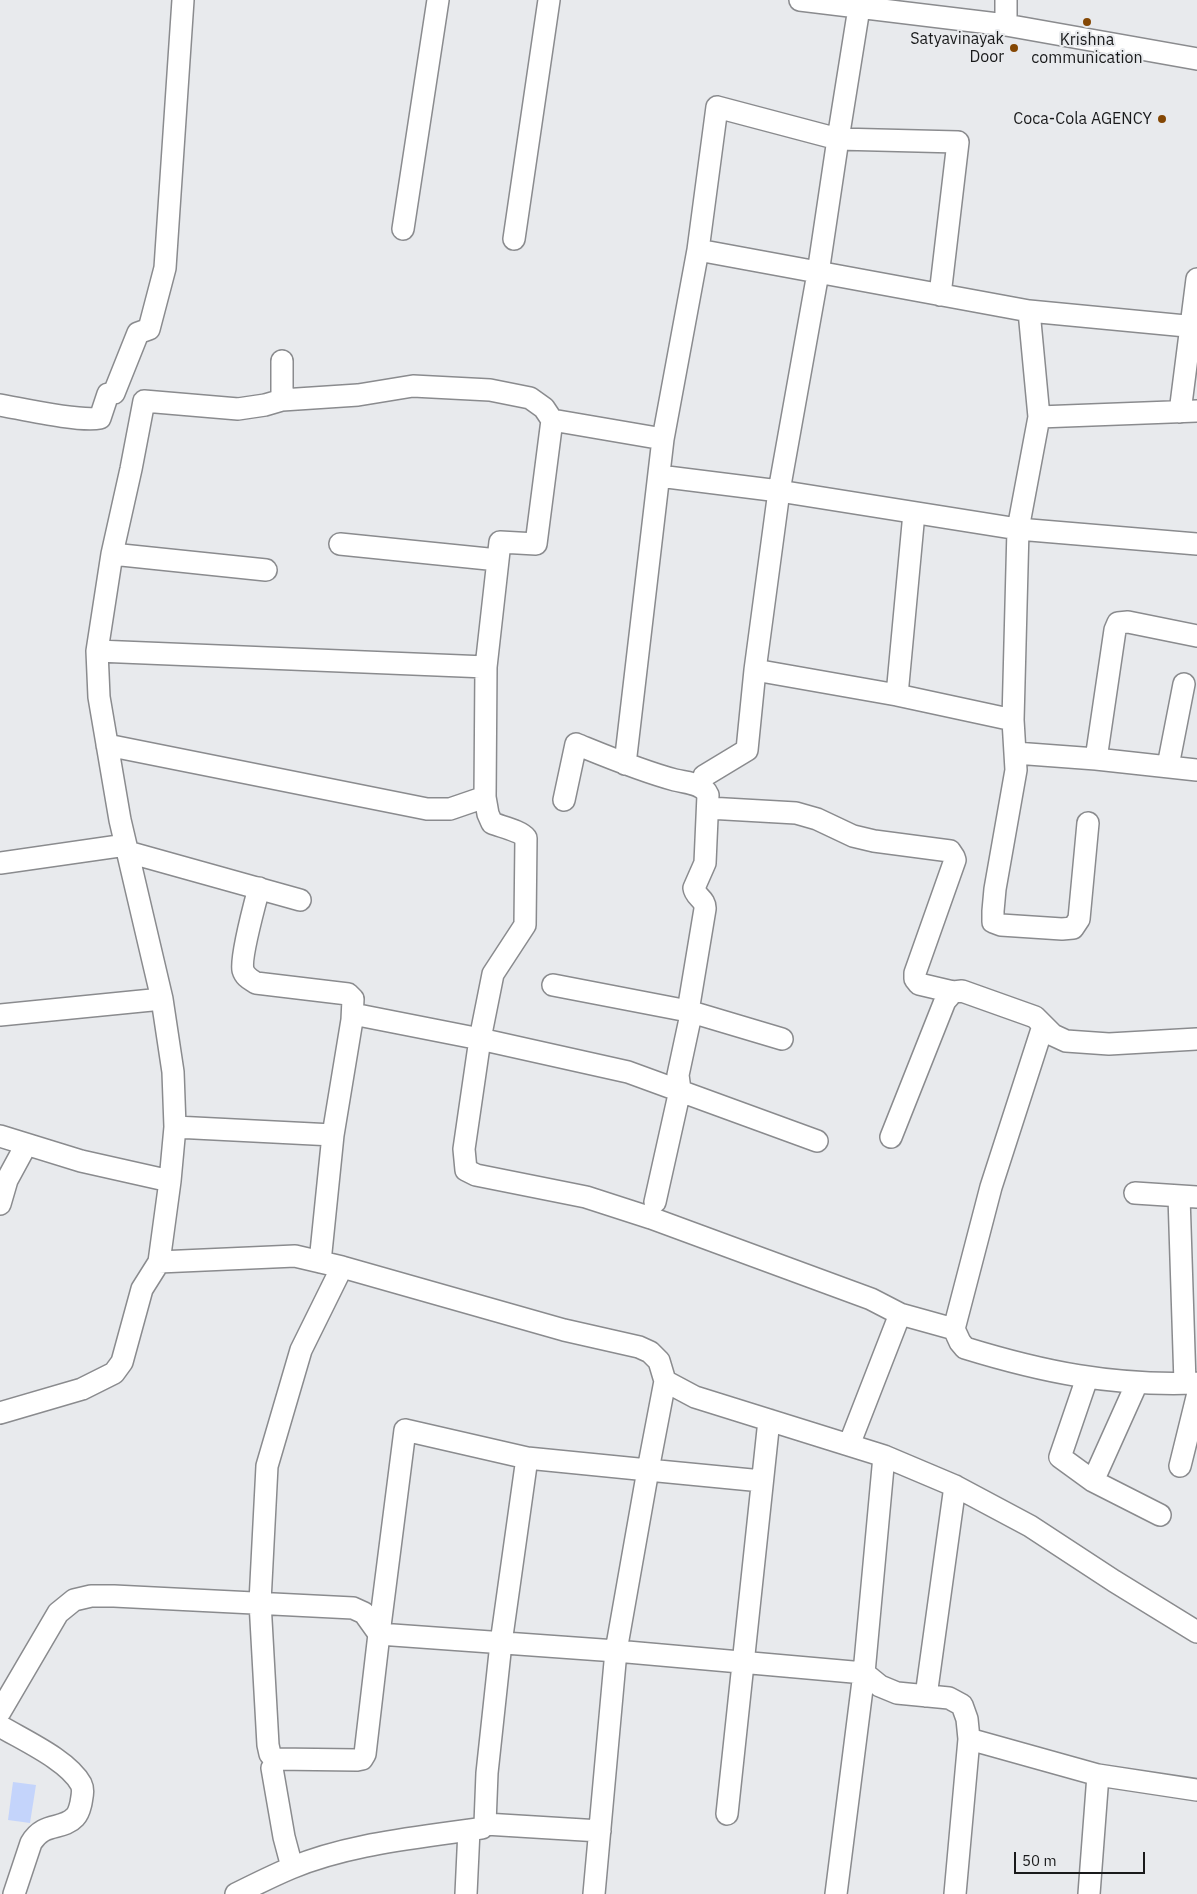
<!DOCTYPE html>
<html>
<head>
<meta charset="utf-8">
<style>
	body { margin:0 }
	#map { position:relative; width:1197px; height:1894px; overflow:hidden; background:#e8eaed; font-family:"IBM Plex Sans",sans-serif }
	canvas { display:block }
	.scale { position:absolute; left:1014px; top:1852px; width:131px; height:22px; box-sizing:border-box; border:2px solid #191a1b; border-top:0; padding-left:6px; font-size:15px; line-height:18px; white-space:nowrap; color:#191a1b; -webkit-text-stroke:4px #e8eaed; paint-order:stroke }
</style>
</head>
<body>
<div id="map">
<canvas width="1197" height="1894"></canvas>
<div class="scale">50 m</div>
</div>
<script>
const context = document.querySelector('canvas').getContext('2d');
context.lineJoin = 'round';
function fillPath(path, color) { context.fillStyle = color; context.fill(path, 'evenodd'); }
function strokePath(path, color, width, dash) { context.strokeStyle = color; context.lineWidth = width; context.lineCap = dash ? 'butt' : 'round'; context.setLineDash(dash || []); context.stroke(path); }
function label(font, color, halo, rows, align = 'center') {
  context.font = font + ' "IBM Plex Sans",sans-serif'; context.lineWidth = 4; context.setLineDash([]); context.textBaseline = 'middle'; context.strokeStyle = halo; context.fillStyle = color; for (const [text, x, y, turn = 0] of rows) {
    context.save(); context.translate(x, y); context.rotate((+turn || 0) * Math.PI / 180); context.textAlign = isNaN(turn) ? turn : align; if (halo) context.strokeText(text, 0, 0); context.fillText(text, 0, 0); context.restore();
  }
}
const building = new Path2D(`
	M13,1782L36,1785L30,1823L8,1820Z`);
const street = new Path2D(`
	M800,0L1006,25L1197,59
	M1006,25V0
	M403,229L438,0
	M514,239L549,0
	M698,250L717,107L838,139L958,142L940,295
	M1029,311L1197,327
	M282,400L358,395L413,386L490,390L530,398L544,408L552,420
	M0,405C23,409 79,422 100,418L108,394L114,393L138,333L149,329L165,268L183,0
	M1180,412L1197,279
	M1039,417L1197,411
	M663,439L552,420L536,544L500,542L486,667L485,797L488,814L492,823C502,827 521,831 526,838L525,925L493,974L480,1039L464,1149L466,1170L476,1175L586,1197L651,1218L871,1299L900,1314
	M659,476L779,491L1018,529L1197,544
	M340,544L498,560
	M112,554L266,570
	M97,651L486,667
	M755,670L897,695L1013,720
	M897,695L914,513
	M107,745L427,809H450L485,797
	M1015,753L1096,759L1197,770
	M1096,759L1115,630L1118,623L1128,622L1197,636
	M625,764L663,439L698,250L1029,311L1039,417L1018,529L1013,720L1016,770L995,889L993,911V922L1001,925L1062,929L1073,928L1079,919L1088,823
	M1168,766L1184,684
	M704,776L747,750L755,670L779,491L818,273L838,139L859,8
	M564,800L576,744C608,757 641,771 675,780C687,783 703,783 708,795L705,863L694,888C695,897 706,899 705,909L688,1011L690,1019L678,1075L680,1090L655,1202
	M708,808L796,813L817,819L853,836L874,841L950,851L954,857L955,860L915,973V979L919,984L953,992
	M128,852L300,900
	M0,863L126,845
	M259,888C255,903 240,958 243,970C245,977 250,979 256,983L348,994L353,999L352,1020L333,1135L320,1262
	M553,985L688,1011L782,1039
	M353,1014L480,1039L628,1072L817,1141
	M0,1015L162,999
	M175,1127L333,1135
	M0,1136L81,1161L170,1181
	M891,1137L945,1001L953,992L962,991L1035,1017L1053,1035L1066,1041L1109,1044L1197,1039
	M1135,1193L1197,1197
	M1179,1196L1185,1383
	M0,1204L7,1180L26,1145
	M159,1262L170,1181L175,1127L173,1072L162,999L120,820L99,697L97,651L112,554L131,469L144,401L238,409L265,405L282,400V361
	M342,1267L301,1350L267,1466L260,1602L268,1745L270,1754L274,1759L357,1760L362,1759L365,1754L379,1634L405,1430L527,1458L648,1470L665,1381
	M954,1329L960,1342L965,1348C1043,1372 1112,1386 1195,1383L1197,1384
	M1087,1378L1060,1457L1093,1481L1160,1515
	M0,1413L82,1389L114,1373L122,1362L142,1289L159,1262L295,1256L342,1267L564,1330L639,1347L650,1352L659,1361L665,1381L695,1397L884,1456L955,1486L1030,1526L1114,1581L1197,1632
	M849,1445L900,1314L954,1329L991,1187L1043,1026
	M1180,1466L1197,1397
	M1093,1481L1137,1383
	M926,1696L955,1486
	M0,1712L58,1613L74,1600L91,1596H114L353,1608L364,1613L379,1634L616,1651L864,1673L880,1686L897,1693L949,1698L962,1705L967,1719L969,1739L1098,1775L1197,1790
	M0,1726C23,1740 68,1760 81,1784C84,1790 82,1796 81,1803C80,1807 79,1813 75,1817C62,1831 44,1821 31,1843L14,1894
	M272,1768L284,1837L292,1867
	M727,1814L769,1420
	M485,1824L600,1831
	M236,1894C254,1885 272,1876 291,1868C351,1843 419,1838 482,1828L485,1824L487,1773L501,1643L527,1458
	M466,1894L469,1830
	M594,1894L616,1651L648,1470L762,1481
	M836,1894L864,1673L884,1456
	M955,1894L969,1739
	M1089,1894L1098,1775`);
const markers = [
	[1087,22,5,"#844704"],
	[1014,48,5,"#844704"],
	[1162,119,5,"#844704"]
];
const poiNames = [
	["Satyavinayak",1004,39],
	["Door",1004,57],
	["Krishna",1087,40,"center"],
	["communication",1087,58,"center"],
	["Coca-Cola AGENCY",1152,119]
];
fillPath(building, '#c4d4fb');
strokePath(street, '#8a8b8e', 24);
strokePath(street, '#fff', 21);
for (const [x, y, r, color] of markers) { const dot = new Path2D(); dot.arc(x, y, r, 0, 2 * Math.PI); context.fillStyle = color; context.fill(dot); strokePath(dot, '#e8eaed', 2); }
label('16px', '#191a1b', '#e8eaed', poiNames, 'right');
</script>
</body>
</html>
